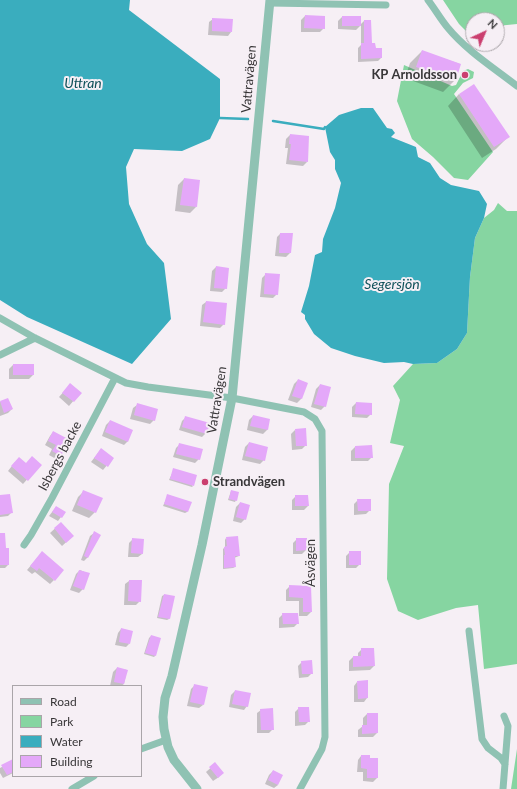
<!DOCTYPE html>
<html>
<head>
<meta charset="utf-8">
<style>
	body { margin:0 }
	#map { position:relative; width:517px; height:789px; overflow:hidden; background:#f6eff5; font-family:Lato,sans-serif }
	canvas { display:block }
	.legend { position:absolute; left:12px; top:685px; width:130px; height:92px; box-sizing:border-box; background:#f6eff5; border:1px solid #aaa5a9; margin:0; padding:5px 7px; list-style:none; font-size:12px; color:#383638 }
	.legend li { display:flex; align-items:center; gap:8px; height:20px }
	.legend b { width:20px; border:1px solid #aaa5a9 }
	.north { position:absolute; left:465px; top:12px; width:40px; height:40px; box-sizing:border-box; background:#f6eff5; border:1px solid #aaa5a9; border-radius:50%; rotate:44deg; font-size:11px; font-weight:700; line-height:16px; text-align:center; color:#383638 }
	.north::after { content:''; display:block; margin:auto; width:14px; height:18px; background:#cb3f6f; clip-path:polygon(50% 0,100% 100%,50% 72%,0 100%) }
</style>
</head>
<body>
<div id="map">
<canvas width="517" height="789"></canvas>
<ul class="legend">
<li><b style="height:5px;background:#8fc2b3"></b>Road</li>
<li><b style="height:11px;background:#86d5a1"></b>Park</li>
<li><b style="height:11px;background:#3aadbe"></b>Water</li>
<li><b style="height:11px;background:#e4a8f9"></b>Building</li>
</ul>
<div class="north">N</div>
</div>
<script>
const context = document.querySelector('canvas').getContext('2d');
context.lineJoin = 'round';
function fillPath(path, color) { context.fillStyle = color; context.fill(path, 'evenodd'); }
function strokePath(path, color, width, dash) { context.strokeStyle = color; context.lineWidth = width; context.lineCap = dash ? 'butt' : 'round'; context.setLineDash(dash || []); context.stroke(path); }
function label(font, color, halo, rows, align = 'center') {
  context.font = font + ' Lato,sans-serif'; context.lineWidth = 4; context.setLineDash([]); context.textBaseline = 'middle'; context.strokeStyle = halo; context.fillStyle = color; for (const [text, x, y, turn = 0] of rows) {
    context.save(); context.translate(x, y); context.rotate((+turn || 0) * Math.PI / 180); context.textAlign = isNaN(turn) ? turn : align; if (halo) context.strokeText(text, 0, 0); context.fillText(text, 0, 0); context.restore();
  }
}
const green = new Path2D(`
	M443,0H517V24L497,26V20H473V38L459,24Z
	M404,65L452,86L456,85L463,71L468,69L474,72L473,78L463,83L454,94L493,152L468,180L454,178L433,157L412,139L397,101Z
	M498,203L507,211H517V664L484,669L478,605L456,608L418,620L398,611L387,579L389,484L404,446L390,443L400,400L393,386L413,364L437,363L457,349L467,333L470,277L475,238L484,218L494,210Z
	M517,749V789H511Z`);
const water = new Path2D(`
	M0,0H130L129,10L220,79V118L210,139L182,151L134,149L126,167L129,204L147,244L164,263L171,319L132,364L27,317L0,300Z
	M361,108H373L387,128L392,129L395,133L391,137L416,147L418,157L430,163L440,178L451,185L479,191L487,204L484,218L475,238L470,277L467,333L457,349L437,363L413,364L404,362L384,363L355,356L331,348L314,334L305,319V315L301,312L309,286L315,255L322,252L323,239L335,208L341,183L335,169V160L330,152L325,127L339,115Z`);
const shadow = new Path2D(`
	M305,16L324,28L320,32H301V20Z
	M342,17L360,25L364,21L371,44L381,58L378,61L358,62V48L361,45V25L356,30L338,29V21Z
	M213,19L231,32L228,36L208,35L209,22Z
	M422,51L460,64L455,80L443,92L405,78L410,63Z
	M459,94L508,137L496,149L482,158L448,106Z
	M290,135L307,162L303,166L286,164L288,148H285L286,139Z
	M184,179L196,207L190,213L175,211L178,185Z
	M280,234H292L290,253L286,257L275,256L277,237Z
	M216,267L226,288L222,292L210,291L212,271Z
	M266,274L277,294L273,298L260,297L262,278Z
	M206,302L224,324L220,328L200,326L202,305Z
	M13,365L33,375L29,379H9V369Z
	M298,380L307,383L301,399L297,403L288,400L294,384Z
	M320,385L325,406L321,410L311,407L316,389Z
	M67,388L80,393L69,406L59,397Z
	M7,399L12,409L8,413L0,416V402Z
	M356,403L371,414L367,418L352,417V407Z
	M137,405L154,420L150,424L130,419L133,408Z
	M253,416L269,420L267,430L263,434L247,430L249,420Z
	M186,417L206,433L202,437L179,430L182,421Z
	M110,421L128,441L124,445L102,436L106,425Z
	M295,430L306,445L302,449L292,450L291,434Z
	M53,432L60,455L56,459L49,455L52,449L45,445L50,436Z
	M249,443L264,460L260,464L242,460L245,447Z
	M180,444L199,459L195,463L173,457L176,448Z
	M355,447L372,457L368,461H351V451Z
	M101,449L113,458L103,470L91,462Z
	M15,462L26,464L40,465L23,484L8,471Z
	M174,469L193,486L192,487L169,480Z
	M84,491L95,512L89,518L72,511L78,497Z
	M231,491L236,500L235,502L228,500Z
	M168,495L190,502L187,512L185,513L163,506Z
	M0,496L12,512L8,516L0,517Z
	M296,496L308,506L304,510H292V500Z
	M358,500L370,510L366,514L354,515V504Z
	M240,503L245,519L241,523L233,521L236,507Z
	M56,507L61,517L58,521L49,516Z
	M61,523L73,536L62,546L50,533Z
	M94,533L88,557L84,561L81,560L90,536Z
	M0,536L8,565L5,568H0Z
	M226,538L239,556L234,558L235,567L233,568L223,569V549L225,547V540Z
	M133,539L142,554L138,557H128L129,543Z
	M297,539H306V550L302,554H293V543Z
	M350,552L360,564L356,568H346V556Z
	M38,557L54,580L50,584L35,572L32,574L27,570Z
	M80,570L89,574L83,589L79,593L70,590L76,574Z
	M129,581L140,601L136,605H124L125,584Z
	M290,586L310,587L311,612L307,616H299V601H286V590Z
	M164,595L169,619L167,620L157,618L162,596Z
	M283,614L298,623L294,627L279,628V618Z
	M121,629L129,644L126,647L115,645L118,633Z
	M151,636L155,656L154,657L144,654L149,638Z
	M362,649H373L374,666L370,670L349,671V661L353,657H358V653Z
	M302,662L312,673L308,677L299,678L298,666Z
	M117,668L127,670L124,684L121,686H110L113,672Z
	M357,682L367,698L364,702H354V686Z
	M195,685L203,705L199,708L187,706L191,689Z
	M235,691L247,706L244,710L229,707L231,695Z
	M299,708L309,721L305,725L295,726V712Z
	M261,710L273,729L269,733H257V713Z
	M367,714H377V733L373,737H358V730L363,726V718Z
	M361,756L369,759L377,778L373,782L363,781V772H357L358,760Z
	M13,761V773L3,778L0,773V768Z
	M215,764L219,777L213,781L206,772Z
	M273,771L278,785L274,788L265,784L269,775Z`);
const stream = new Path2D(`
	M220,118L248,119
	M273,121L324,129L325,127`);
const building = new Path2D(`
	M305,15L325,16V29L304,28Z
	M342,16H361V26H342Z
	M212,18L233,19L232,32L212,31Z
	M364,20H371L372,43H375L376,48H382V58L361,59V43H364Z
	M422,50L461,64L456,80L416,67Z
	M474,84L510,137L494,147L459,94Z
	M290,134L309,136L308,162L289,160L291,144H289Z
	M184,178L200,180L197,207L180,205Z
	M280,233H293L291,253H279Z
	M216,266L229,268L227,289L214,288Z
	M265,273L280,274L278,295L264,294Z
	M206,301L227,303L225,325L203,322Z
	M13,364H34V375H13Z
	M298,379L308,383L302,399L292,396Z
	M70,383L82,393L74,402L62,393Z
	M320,384L331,387L326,407L314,404Z
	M8,398L13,409L4,413L0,401Z
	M356,402L372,403V415L355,414Z
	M137,403L158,409L155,421L134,415Z
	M253,415L270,419L268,430L250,426Z
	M185,416L210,423L207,434L182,427Z
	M110,420L133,430L128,442L105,432Z
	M306,428L307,446H296L295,429Z
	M53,431L70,440L61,456L52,451L56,445L48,441Z
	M249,442L268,447L265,461L245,456Z
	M179,443L203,449L200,460L176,454Z
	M372,445L373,458H355V446Z
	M101,448L114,458L108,467L94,458Z
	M32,456L42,465L28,481L11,466L19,457L26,463Z
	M173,468L197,475L194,486L170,479Z
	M83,490L103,498L96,513L77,505Z
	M231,490L239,492L237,501L229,499Z
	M10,494L13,513L0,515V495Z
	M167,494L192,502L188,512L164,504Z
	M295,495H308L309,506H295Z
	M357,499H371V511H358Z
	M240,502L250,505L246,520L236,517Z
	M56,506L66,512L62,518L52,512Z
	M61,522L74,536L66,543L54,528Z
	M94,531L101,535L88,558L84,556Z
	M0,533H5L6,548H9V565H0Z
	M238,536L240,556H235L236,567L224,568V555H225L224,547L227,546L226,537Z
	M132,538L144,539L143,554L131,553Z
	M296,538H307V550L296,551Z
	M42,551L64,570L55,581L39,568L37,571L30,566Z
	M349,551H361V565H349Z
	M79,570L90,573L84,590L73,586Z
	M129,580H142L141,602L128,601Z
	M289,585L311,586L312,612H303V598L289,597Z
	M164,594L175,596L170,619L158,617Z
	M282,613H298L299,624H283Z
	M121,628L133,631L130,644L119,642Z
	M151,635L161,638L156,656L145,653Z
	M361,648H374L375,666L353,667V656H361Z
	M312,660L313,674H302L301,661Z
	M117,667L128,670L124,684L114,682Z
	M368,680V698L358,699L357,681Z
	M194,684L208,687L204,705L190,702Z
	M235,690L251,693L248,707L232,704Z
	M298,707H309L310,722H299Z
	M273,708L274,730H261L260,709Z
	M367,713H378V733L362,734V725H367Z
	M361,755H370V758H378V778H367V769L361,768Z
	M13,759V772L7,775L1,765Z
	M215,762L224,773L218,778L209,767Z
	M273,770L283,775L278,785L268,780Z`);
const minor = new Path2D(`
	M428,0C435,9 441,20 448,28C467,51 494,68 517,86
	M270,3L386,5
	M0,318L35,338L126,383L148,387L232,398L304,412L315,419L322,431L325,737L322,749L300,789
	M0,355L35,338
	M24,545L31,535L52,498L115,378
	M469,631L482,739L488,748L501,758L505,764
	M141,749L166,740
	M72,789L94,776
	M503,789L508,726L504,716`);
const tertiary = new Path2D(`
	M197,789L174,760L168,747L164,729L163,717L165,698L172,676L202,545L232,398L270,0`);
const markers = [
	[465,75,4,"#cb3f6f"],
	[205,482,4,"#cb3f6f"]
];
const poiNames = [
	["KP Arnoldsson",457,75],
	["Strandvägen",213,482,"left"]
];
const streetNames = [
	["Vattravägen",249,79,-85],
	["Vattravägen",217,400,-81],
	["Isbergs backe",60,456,-62],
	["Åsvägen",311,563,-90]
];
const waterNames = [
	["Uttran",83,83],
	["Segersjön",392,284]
];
fillPath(green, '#86d5a1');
fillPath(water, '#3aadbe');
fillPath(shadow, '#0003');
strokePath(stream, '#3aadbe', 2.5);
fillPath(building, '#e4a8f9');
strokePath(minor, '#8fc2b3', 7);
strokePath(tertiary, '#8fc2b3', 9);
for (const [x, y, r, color] of markers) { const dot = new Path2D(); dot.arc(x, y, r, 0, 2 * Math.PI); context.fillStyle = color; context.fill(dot); strokePath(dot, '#f6eff5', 1.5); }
label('bold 13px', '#383638', '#f6eff5', poiNames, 'right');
label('13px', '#383638', '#f6eff5', streetNames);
label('italic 14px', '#0e5059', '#f6eff5', waterNames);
</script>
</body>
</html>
